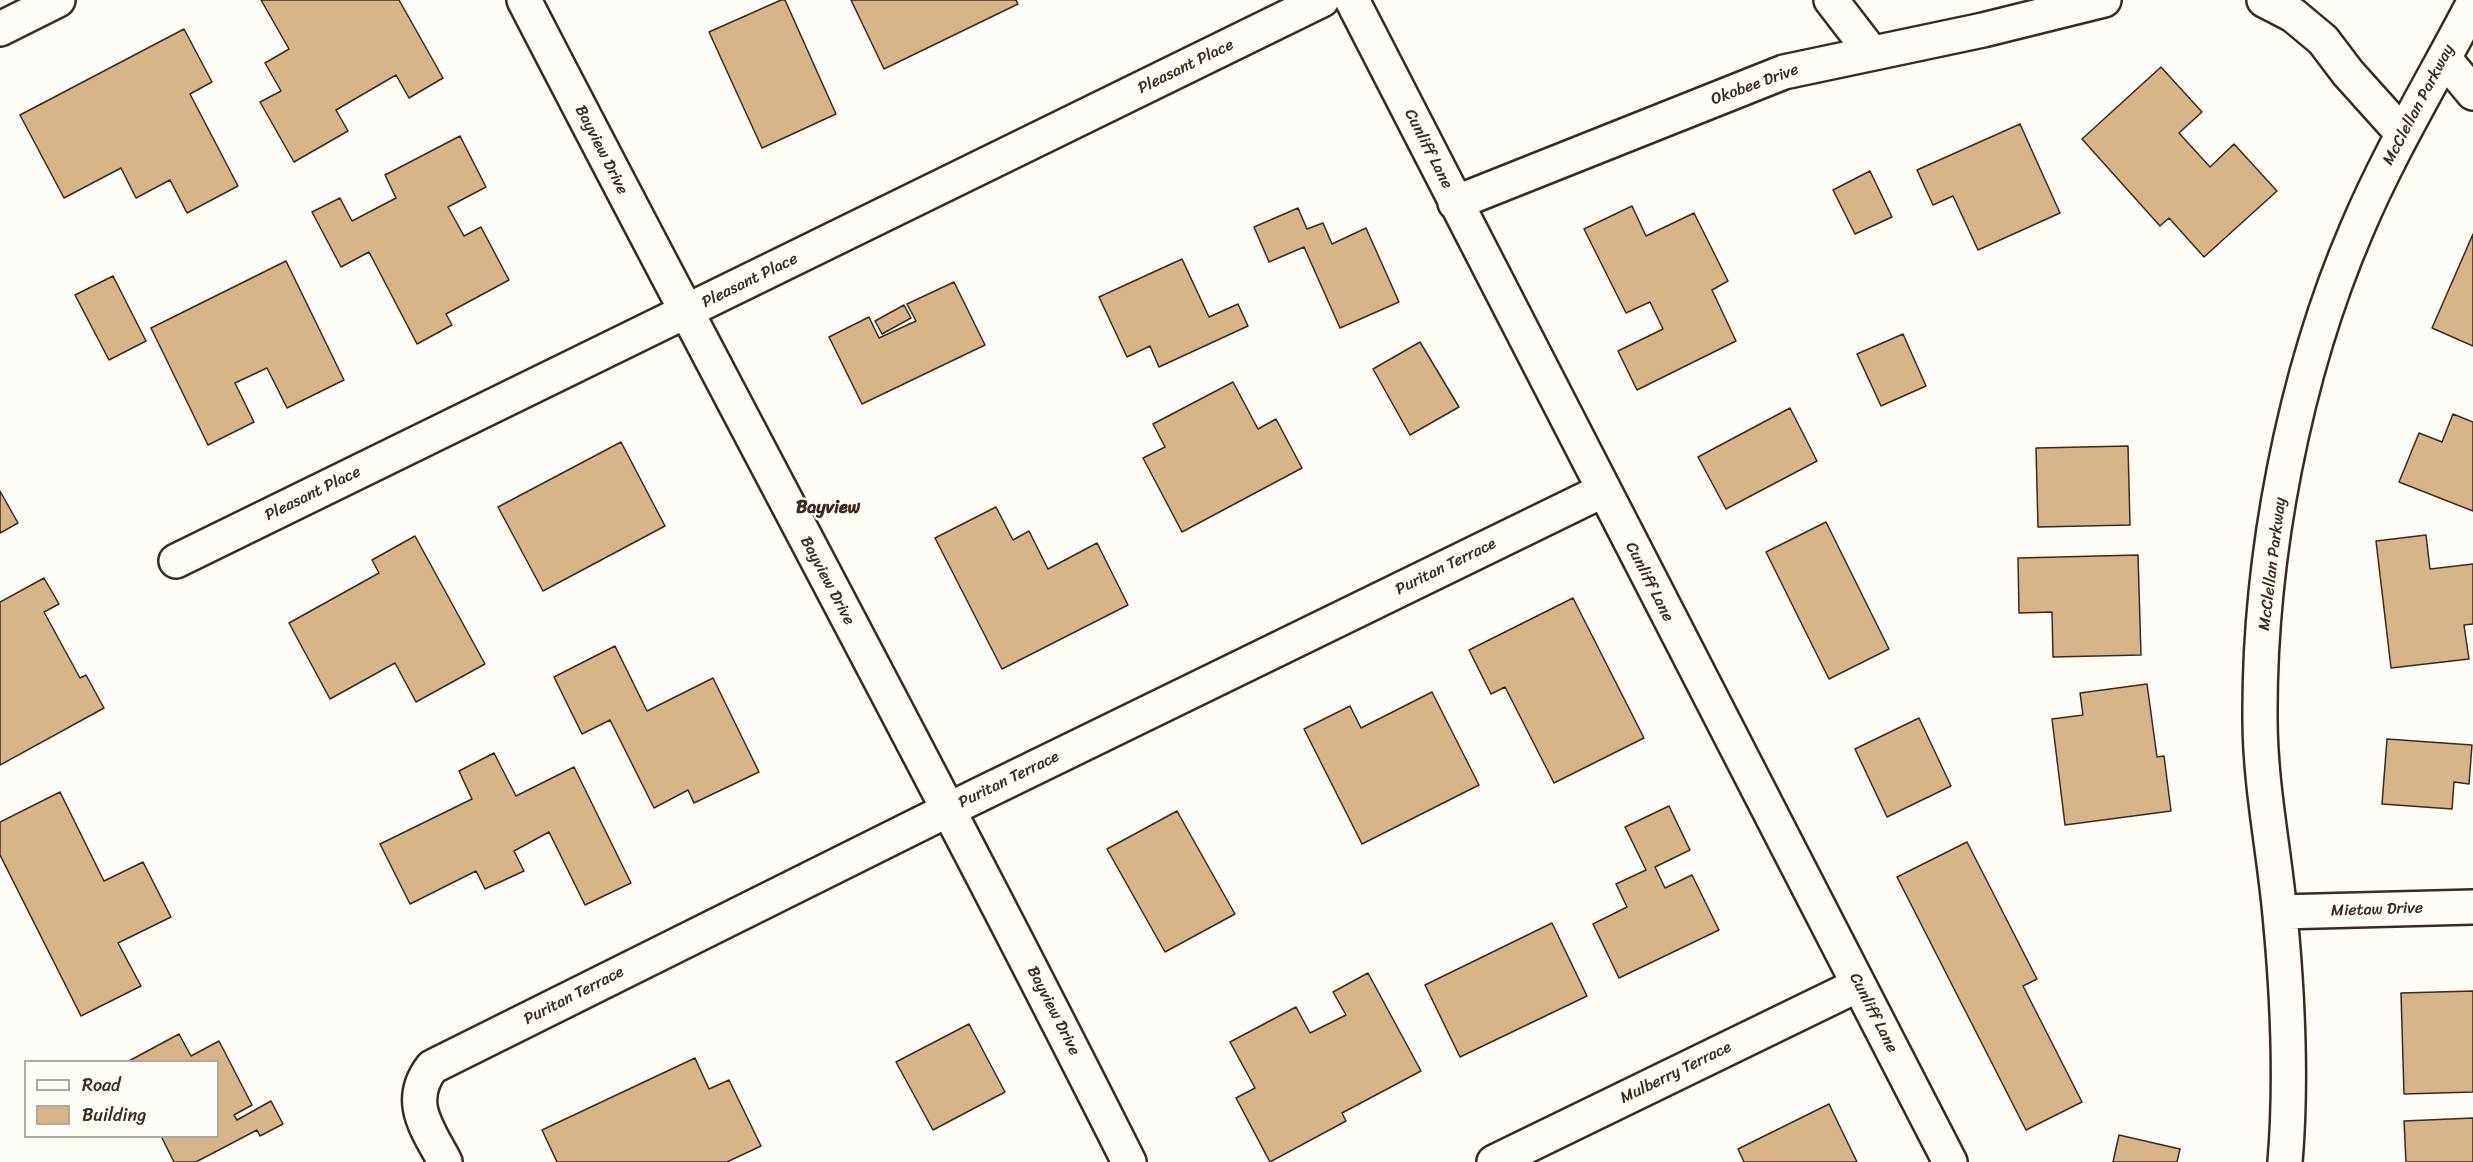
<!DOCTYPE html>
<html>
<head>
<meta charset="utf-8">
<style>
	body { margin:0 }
	#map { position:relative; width:2473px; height:1162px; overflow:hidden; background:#fdfcf7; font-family:Sriracha,sans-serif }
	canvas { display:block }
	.legend { position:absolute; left:24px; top:1060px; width:195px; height:78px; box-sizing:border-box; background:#fdfcf7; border:2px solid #afa8a0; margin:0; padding:8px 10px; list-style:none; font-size:18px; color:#3b2a1e }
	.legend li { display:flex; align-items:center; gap:12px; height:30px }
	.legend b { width:30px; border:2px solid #afa8a0 }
</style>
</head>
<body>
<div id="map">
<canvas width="2473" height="1162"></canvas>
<ul class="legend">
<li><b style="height:8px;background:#fdfcf7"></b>Road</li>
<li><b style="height:16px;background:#d7b489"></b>Building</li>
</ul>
</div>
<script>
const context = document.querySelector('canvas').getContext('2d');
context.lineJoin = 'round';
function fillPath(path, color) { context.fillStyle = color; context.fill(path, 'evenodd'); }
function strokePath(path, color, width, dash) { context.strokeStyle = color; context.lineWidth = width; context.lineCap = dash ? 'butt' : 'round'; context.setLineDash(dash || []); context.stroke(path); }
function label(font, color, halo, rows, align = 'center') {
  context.font = font + ' Sriracha,sans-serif'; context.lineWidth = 4.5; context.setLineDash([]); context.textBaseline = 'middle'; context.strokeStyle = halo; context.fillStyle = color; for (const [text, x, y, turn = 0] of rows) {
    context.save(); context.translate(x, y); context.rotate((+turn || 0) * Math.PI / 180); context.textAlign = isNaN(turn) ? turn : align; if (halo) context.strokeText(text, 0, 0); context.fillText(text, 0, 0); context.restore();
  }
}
const building = new Path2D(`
	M261,0H399L443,78L409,98L396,75L336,110L348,131L294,162L260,102L281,91L265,63L289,49Z
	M781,0H785L836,114L762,148L709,32Z
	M851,0H1016L1018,4L884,69Z
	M184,29L212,82L190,94L238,186L187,213L170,180L136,198L121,168L64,198L20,115Z
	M2161,67L2202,112L2179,133L2210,167L2234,144L2277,191L2204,257L2169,218L2160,226L2082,139Z
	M2020,124L2060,213L1978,250L1953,196L1933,205L1917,170Z
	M460,136L486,187L448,207L464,236L481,227L509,280L446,314L452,325L417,344L369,252L341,267L312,212L340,198L352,221L396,198L385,175Z
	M1870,171L1892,217L1855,234L1833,190Z
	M1632,206L1646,236L1694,213L1728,281L1712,290L1736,341L1637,390L1618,351L1663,329L1650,302L1626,313L1584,229Z
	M1298,208L1307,229L1323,223L1332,244L1366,228L1399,302L1340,328L1304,247L1269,262L1254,227Z
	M2473,234V346L2432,328Z
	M1182,259L1209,317L1238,304L1248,326L1159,367L1150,346L1127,357L1099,297Z
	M286,261L344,380L287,408L267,368L235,383L254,422L208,445L151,328Z
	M113,276L146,341L109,360L75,295Z
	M954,282L985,345L862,404L829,337L869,317L879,338L916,321L907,304Z
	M904,305L911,318L882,334L875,321Z
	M1903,334L1926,386L1881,406L1857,354Z
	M1420,342L1459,407L1410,435L1373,369Z
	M1233,382L1258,429L1276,419L1302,468L1182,532L1143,458L1165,447L1153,424Z
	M1790,408L1817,461L1726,509L1698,457Z
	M2453,414L2473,422V511L2399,482L2419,433L2442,442Z
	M621,442L665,526L543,591L498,507Z
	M2128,446L2130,525L2038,527L2036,448Z
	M0,491L18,523L0,533Z
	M996,507L1013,540L1029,531L1048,569L1097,543L1128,605L1002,669L935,538Z
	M1826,522L1889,649L1829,679L1766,552Z
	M2426,535L2430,569L2473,564V624L2464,625L2469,659L2391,668L2376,541Z
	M415,536L485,664L416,702L395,663L330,699L289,623L379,573L372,560Z
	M2138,555L2141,655L2053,657L2052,612L2019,613L2018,558Z
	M44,578L59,604L44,612L80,678L86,675L104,708L0,765V602Z
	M1573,598L1644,738L1554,783L1505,687L1491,694L1469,650Z
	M615,646L647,711L713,678L759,772L694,803L688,790L654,808L610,720L582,734L554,677Z
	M2147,684L2157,757L2164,756L2171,811L2065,825L2052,719L2083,715L2080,693Z
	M1432,692L1479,785L1362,844L1304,729L1350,706L1361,728Z
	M1919,718L1951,786L1887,817L1855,749Z
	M2387,739L2472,745L2469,784L2454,782L2452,809L2382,804Z
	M494,753L516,796L574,767L631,883L585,905L549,832L514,851L524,871L485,889L476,871L410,904L380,844L472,799L459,771Z
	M60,792L104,881L143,862L171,917L118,943L141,986L81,1016L0,855V822Z
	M1669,806L1690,850L1655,867L1665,888L1692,875L1719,930L1619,978L1593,924L1627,907L1616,884L1646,870L1625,827Z
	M1177,811L1235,914L1165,952L1107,849Z
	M1967,842L2037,979L2023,986L2082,1102L2026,1130L1897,877Z
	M1552,923L1587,996L1460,1057L1425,985Z
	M1368,973L1421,1071L1342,1113L1346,1121L1270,1162L1236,1098L1255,1088L1230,1042L1296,1007L1310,1033L1346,1015L1333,992Z
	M2473,991V1092L2404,1094L2401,993Z
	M969,1024L1005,1092L933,1130L896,1062Z
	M179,1034L191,1056L219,1041L252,1105L234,1115L237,1120L271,1101L283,1124L260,1136L257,1130L196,1162H174L161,1136H218V1062H127Z
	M695,1058L709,1089L729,1080L761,1146L727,1162H557L542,1130Z
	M1829,1104L1857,1162H1744L1738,1149Z
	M2473,1118V1162H2406L2404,1121Z
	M2119,1135L2180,1149L2177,1162H2113Z`);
const minor = new Path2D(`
	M524,0C724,388 933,772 1129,1162
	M1352,0L1950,1162
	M1831,0L1871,52
	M2264,0L2293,15L2323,40L2348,73L2402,133
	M0,29L58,0
	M2444,58L2473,93
	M1455,203L1784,72L1983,30L2104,0
	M176,561L1322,0
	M2280,912L2473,907
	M445,1162C428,1129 405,1102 432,1067L948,810L1602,491
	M1494,1162L1858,985
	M2285,1162C2292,1079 2288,998 2280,915C2274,849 2260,785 2260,718C2259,559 2294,375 2357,229C2390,151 2434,79 2473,4`);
const streetNames = [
	["Pleasant Place",1186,67,-26],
	["Okobee Drive",1755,85,-20],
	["McClellan Parkway",2419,105,-62],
	["Cunliff Lane",1428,149,63],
	["Bayview Drive",601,150,63],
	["Pleasant Place",750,281,-26],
	["Pleasant Place",313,494,-26],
	["McClellan Parkway",2273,564,-83],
	["Puritan Terrace",1446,567,-26],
	["Bayview Drive",827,581,62],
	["Cunliff Lane",1649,582,63],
	["Puritan Terrace",1009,780,-26],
	["Mietaw Drive",2377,910,-2],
	["Puritan Terrace",574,996,-27],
	["Bayview Drive",1053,1011,63],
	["Cunliff Lane",1873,1013,63],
	["Mulberry Terrace",1676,1073,-26]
];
const neighbourhoodNames = [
	["Bayview",828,508]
];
fillPath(building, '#d7b489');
strokePath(building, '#3b2a1e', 1.5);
strokePath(minor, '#3b2a1e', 38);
strokePath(minor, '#fdfcf7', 33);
label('16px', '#3b2a1e', '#fdfcf7', streetNames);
label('bold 18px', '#3b2a1e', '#fdfcf7', neighbourhoodNames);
</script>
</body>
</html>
